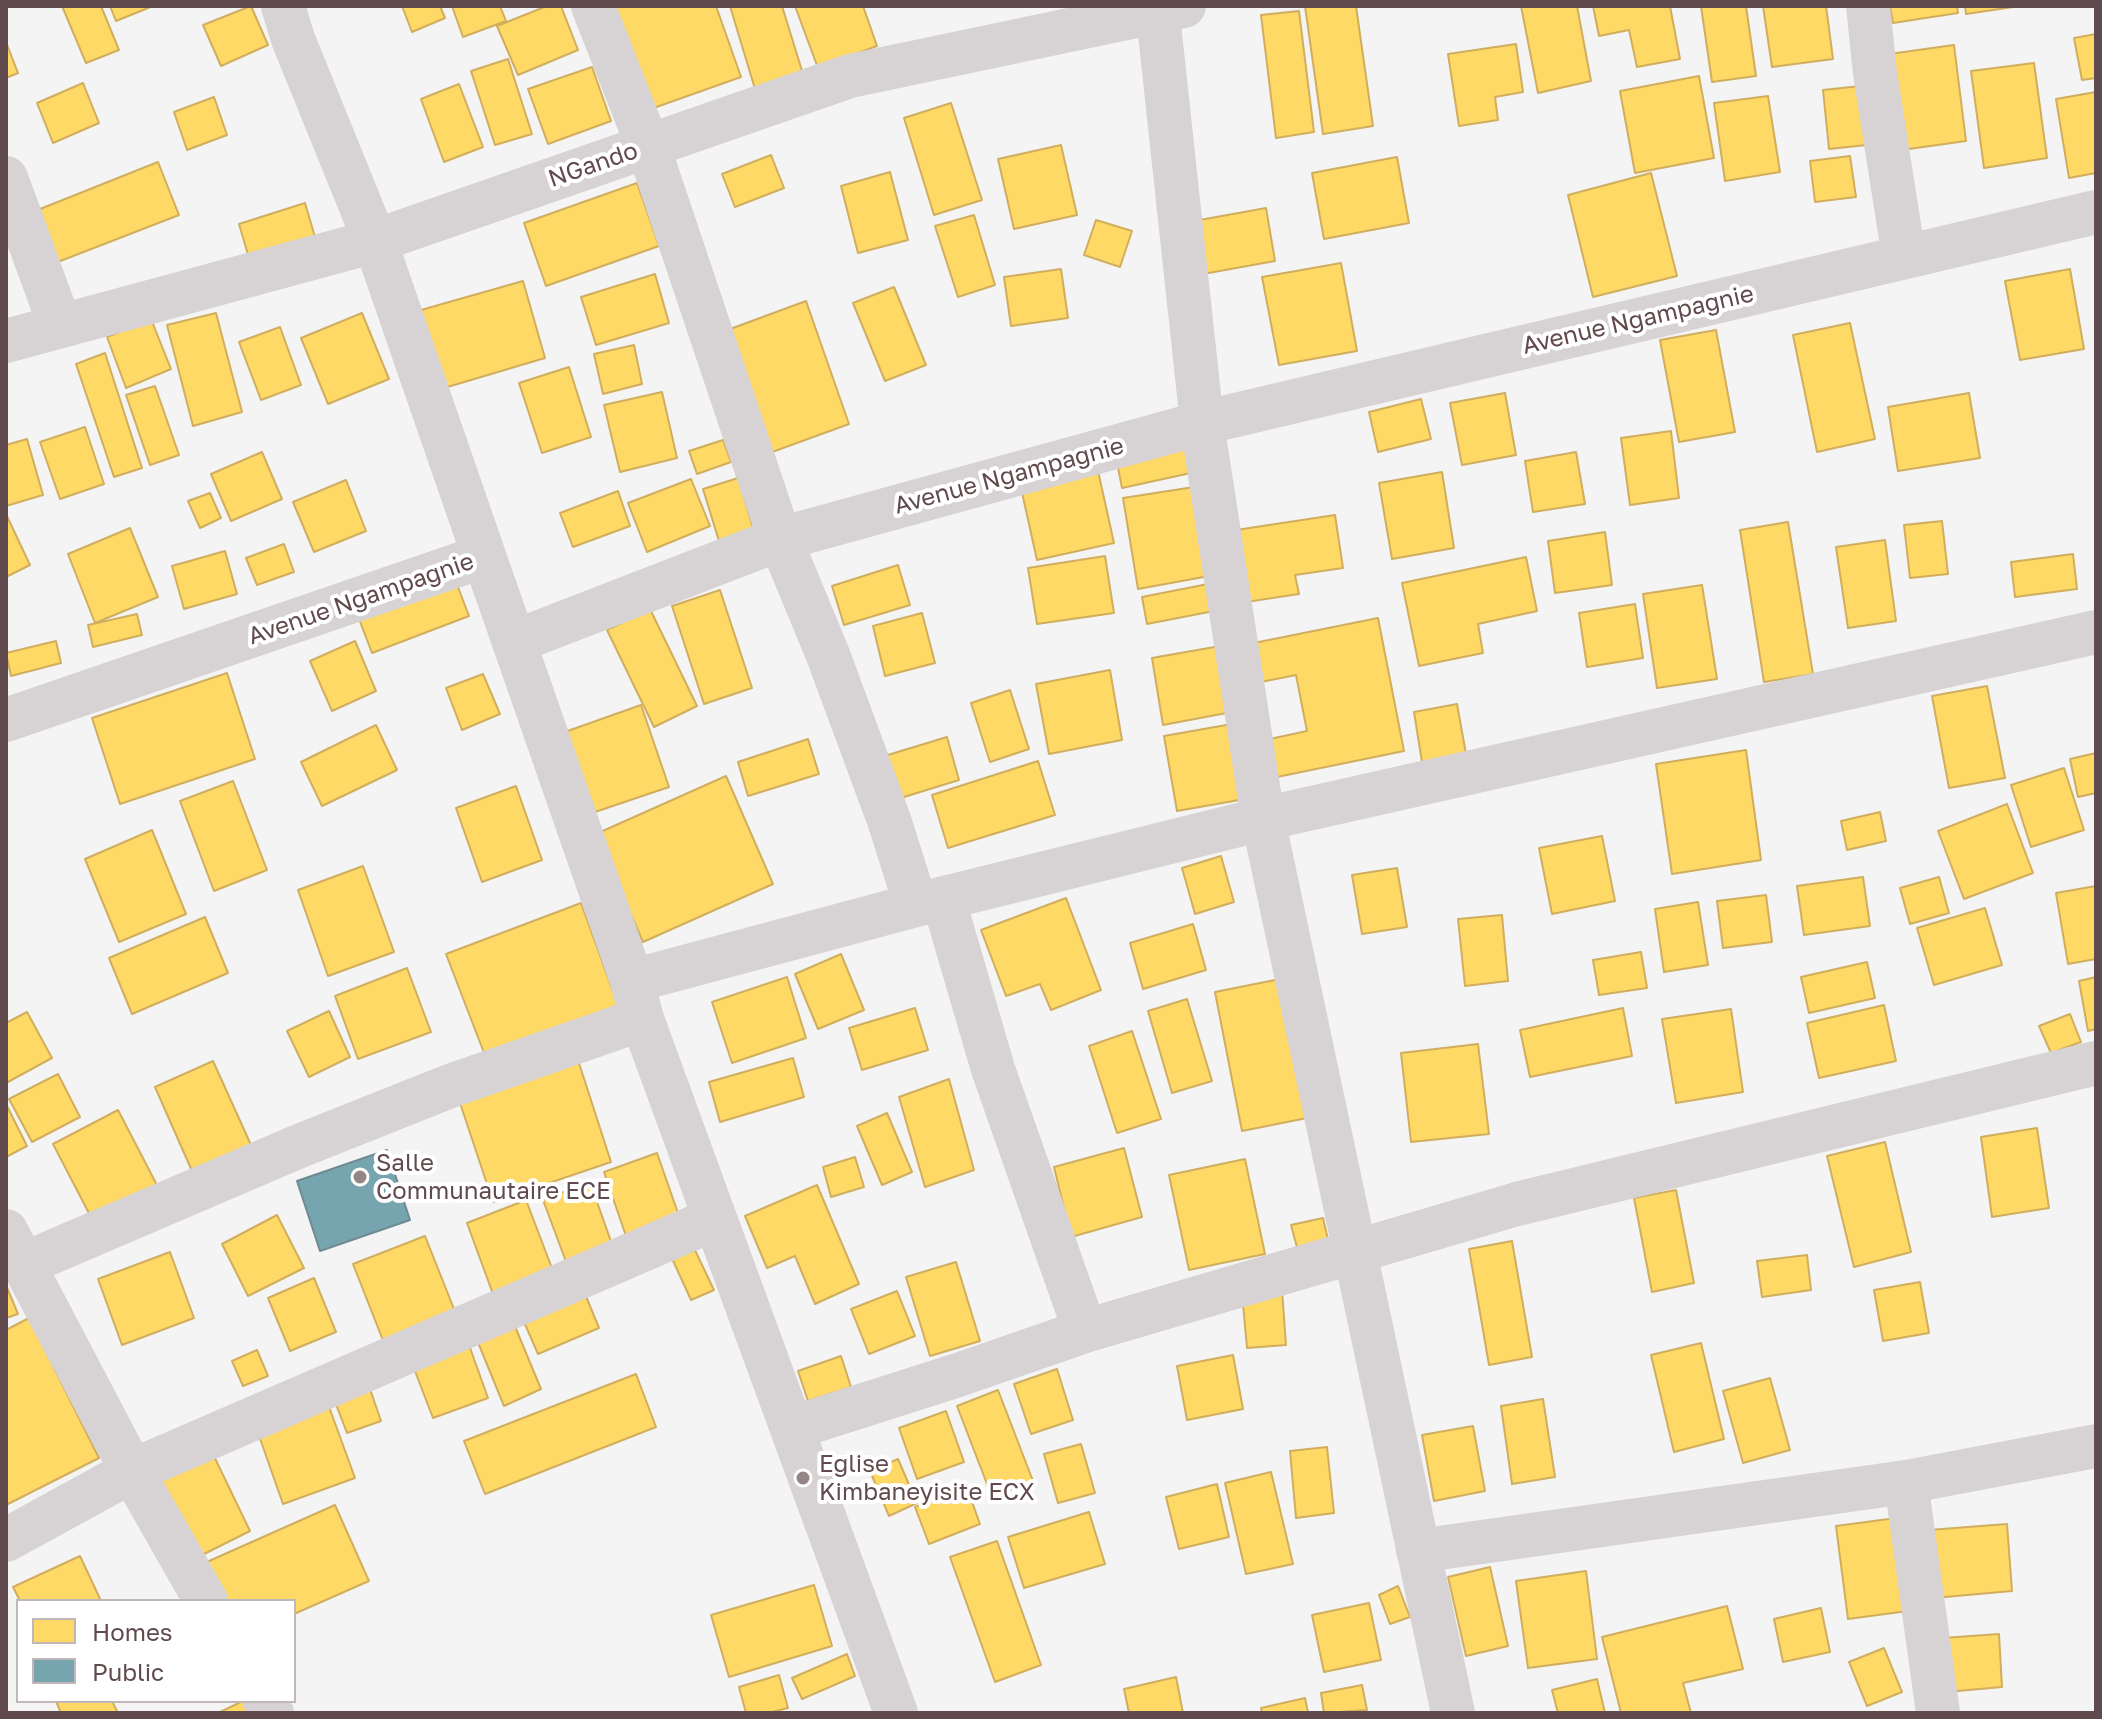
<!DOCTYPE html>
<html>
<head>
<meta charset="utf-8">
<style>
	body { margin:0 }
	#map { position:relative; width:2102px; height:1719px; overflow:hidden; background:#f4f4f4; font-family:"Golos Text",sans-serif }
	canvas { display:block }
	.frame { position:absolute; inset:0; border:8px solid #614a4d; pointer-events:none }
	.legend { position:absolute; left:16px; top:1599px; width:280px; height:104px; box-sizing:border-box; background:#fff; border:2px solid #c0b7b8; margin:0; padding:10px 14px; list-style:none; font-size:24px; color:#614a4d }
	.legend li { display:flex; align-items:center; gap:16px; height:40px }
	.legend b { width:40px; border:2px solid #c0b7b8 }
</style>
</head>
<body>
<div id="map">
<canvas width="2102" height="1719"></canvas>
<div class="frame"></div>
<ul class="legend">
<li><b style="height:22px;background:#ffd966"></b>Homes</li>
<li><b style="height:22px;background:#76a5af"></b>Public</li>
</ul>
</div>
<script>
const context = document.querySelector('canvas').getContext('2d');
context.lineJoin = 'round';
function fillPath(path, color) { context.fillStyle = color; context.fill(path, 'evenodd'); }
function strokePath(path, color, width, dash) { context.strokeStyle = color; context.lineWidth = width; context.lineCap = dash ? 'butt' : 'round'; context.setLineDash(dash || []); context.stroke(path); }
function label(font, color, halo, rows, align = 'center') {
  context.font = font + ' "Golos Text",sans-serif'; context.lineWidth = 8; context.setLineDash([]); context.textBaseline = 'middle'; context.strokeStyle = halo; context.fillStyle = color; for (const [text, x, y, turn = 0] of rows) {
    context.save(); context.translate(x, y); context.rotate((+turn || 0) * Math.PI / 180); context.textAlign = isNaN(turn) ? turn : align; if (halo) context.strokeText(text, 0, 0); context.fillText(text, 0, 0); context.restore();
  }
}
const homes = new Path2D(`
	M62,6H101L119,50L86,63Z
	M110,6H153L116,21Z
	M251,6L268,45L221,66L203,25Z
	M402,6H440L445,18L412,32Z
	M452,6H500L506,21L463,37Z
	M547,6H561L578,50L518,75L497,26Z
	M611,6H716L741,77L648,110Z
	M730,6H782L803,74L755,89Z
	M795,6H863L877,46L818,68Z
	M1305,6H1356L1373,126L1323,134Z
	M1521,6H1577L1591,81L1538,93Z
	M1593,6H1670L1680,59L1637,67L1629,30L1599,36Z
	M1701,6H1746L1756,76L1712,82Z
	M1763,6H1826L1833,59L1772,67Z
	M1890,6H1957L1958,13L1893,23Z
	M1965,6H2020L1966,14Z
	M1299,11L1314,132L1276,138L1261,15Z
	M2096,34V78L2082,80L2074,38Z
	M6,42L18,73L6,78Z
	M1516,44L1523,92L1495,97L1498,120L1459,126L1448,54Z
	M1954,45L1966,141L1895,151L1882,55Z
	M508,59L532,134L495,145L471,71Z
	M2034,63L2047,158L1984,168L1971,71Z
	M592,67L611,121L548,144L528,89Z
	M1699,76L1714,158L1635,173L1620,91Z
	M83,83L99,123L53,143L37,103Z
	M459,84L483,147L444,162L421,99Z
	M1870,85L1876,144L1829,149L1823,90Z
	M2096,92V173L2069,178L2056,99Z
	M1768,96L1780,172L1725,181L1714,103Z
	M214,97L227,135L187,150L174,112Z
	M951,103L982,200L934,215L904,118Z
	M1061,145L1077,215L1014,229L998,159Z
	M771,155L784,188L735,207L722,174Z
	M1850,156L1856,197L1815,202L1810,161Z
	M1397,157L1409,223L1324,239L1312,173Z
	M158,162L179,215L50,265L30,213Z
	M890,172L908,240L858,253L841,186Z
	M1651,173L1677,276L1593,297L1568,195Z
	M637,183L659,246L546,286L524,223Z
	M305,203L315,237L249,258L239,224Z
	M1266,208L1275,261L1203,274L1194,221Z
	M974,215L995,285L958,297L935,226Z
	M1096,220L1132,231L1120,267L1084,255Z
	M1341,263L1357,351L1279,365L1262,277Z
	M1061,269L1068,318L1011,326L1004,277Z
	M2070,269L2084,349L2020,360L2005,281Z
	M655,274L669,323L596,345L581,297Z
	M523,281L545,358L444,388L421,310Z
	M894,287L926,365L885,381L853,303Z
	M806,301L849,424L764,455L722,332Z
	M216,313L242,412L193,426L167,325Z
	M362,313L389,379L328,404L301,338Z
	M151,319L171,369L126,388L107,337Z
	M1850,323L1875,439L1817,452L1793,335Z
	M280,327L301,385L261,400L239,342Z
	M1716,330L1735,432L1679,442L1660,340Z
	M634,345L642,384L603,394L594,354Z
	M105,353L142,468L114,477L76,364Z
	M569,367L591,437L542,453L519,383Z
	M155,386L179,455L150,465L126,395Z
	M662,392L677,458L620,472L604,405Z
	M1505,393L1516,455L1462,465L1450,403Z
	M1969,393L1980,458L1898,471L1888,407Z
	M1421,399L1431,439L1378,452L1369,412Z
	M85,427L104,484L60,499L40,442Z
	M1671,431L1679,498L1630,505L1621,438Z
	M27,439L43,495L6,506V445Z
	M723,440L731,462L697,474L689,451Z
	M1185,443L1191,473L1122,488L1116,457Z
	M262,452L282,499L231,521L211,474Z
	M1576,452L1585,504L1533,512L1525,461Z
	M1098,471L1114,543L1037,560L1021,488Z
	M1442,472L1454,548L1392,559L1379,483Z
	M738,478L754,531L719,541L703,489Z
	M691,479L710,526L647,552L628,503Z
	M346,480L366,531L314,552L293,502Z
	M1194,487L1209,576L1138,589L1123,498Z
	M618,491L630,526L573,547L560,513Z
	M210,493L221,518L200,528L188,501Z
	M6,514L30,565L6,577Z
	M1335,515L1343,568L1295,575L1299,594L1246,602L1236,530Z
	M1942,521L1948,574L1910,578L1904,525Z
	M1788,522L1813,674L1764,682L1740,530Z
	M130,528L158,597L95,623L68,554Z
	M1605,532L1612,585L1555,593L1548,541Z
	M1885,540L1896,621L1848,628L1836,547Z
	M284,544L294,572L257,585L246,558Z
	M225,551L237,594L184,609L172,566Z
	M2073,554L2077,589L2015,597L2011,562Z
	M1105,556L1114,613L1037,624L1028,568Z
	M1526,557L1537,611L1478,624L1483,653L1419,666L1402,583Z
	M898,565L910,605L844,625L832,586Z
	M453,574L469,616L372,653L356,611Z
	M1208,584L1214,611L1147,624L1142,597Z
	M1702,585L1717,679L1657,688L1643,594Z
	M720,590L752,688L704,704L672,606Z
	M1635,604L1643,658L1587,667L1579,613Z
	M650,609L697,706L654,727L607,630Z
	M922,613L935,663L885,676L873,626Z
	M137,614L142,635L93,647L88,625Z
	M1378,618L1404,751L1277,777L1270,739L1307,731L1296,675L1256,683L1249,644Z
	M56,641L61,663L11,676L6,653Z
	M355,641L376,691L332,711L310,661Z
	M1220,646L1232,712L1163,725L1152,658Z
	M1110,670L1122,740L1049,754L1036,684Z
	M227,673L255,759L120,804L92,718Z
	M483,674L500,714L462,730L446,688Z
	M1987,686L2005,778L1949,788L1932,696Z
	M1010,690L1029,749L990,762L971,703Z
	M1457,704L1466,754L1422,762L1414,712Z
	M641,705L669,787L589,814L562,733Z
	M1232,724L1245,799L1177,811L1164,736Z
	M376,725L397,770L322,806L301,762Z
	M947,737L959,780L891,801L878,758Z
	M808,739L819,774L748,796L738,762Z
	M1746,750L1761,860L1672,874L1656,764Z
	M2096,753V793L2078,797L2070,759Z
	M1038,761L1055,815L948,848L932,795Z
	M2064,768L2084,830L2031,847L2011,785Z
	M726,776L773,884L643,942L596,834Z
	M233,781L267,870L214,891L180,801Z
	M516,786L542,860L482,882L456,808Z
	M2007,804L2033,873L1964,899L1938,831Z
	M1880,812L1886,841L1847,850L1841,821Z
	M152,830L186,914L119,942L85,859Z
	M1602,836L1615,901L1552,914L1539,848Z
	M1221,856L1234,902L1195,914L1182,868Z
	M363,866L394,952L328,976L298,890Z
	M1397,868L1407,927L1362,934L1352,875Z
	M1863,877L1870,926L1804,935L1797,886Z
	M1939,877L1949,913L1910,924L1900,888Z
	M2096,886V959L2068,964L2056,893Z
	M1766,895L1772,942L1723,948L1717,901Z
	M1066,898L1101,990L1051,1010L1040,984L1006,996L981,930Z
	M1698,902L1708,965L1664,972L1655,909Z
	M581,903L619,1008L486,1058L446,954Z
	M1985,908L2002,965L1934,985L1917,928Z
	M1502,915L1508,981L1465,986L1458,919Z
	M205,917L228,973L132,1014L109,958Z
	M1193,924L1206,970L1143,989L1130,943Z
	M1641,952L1647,988L1599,995L1593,960Z
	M841,954L864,1010L818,1029L795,974Z
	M1867,962L1875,998L1809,1013L1801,977Z
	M407,968L431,1032L358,1059L335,996Z
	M787,977L806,1038L732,1063L712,1002Z
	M2096,977V1029L2088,1031L2079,981Z
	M1285,978L1312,1117L1242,1131L1215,992Z
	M1187,999L1212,1081L1172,1093L1148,1011Z
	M1884,1005L1896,1061L1819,1078L1807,1023Z
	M915,1008L928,1050L862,1070L849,1028Z
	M1623,1008L1632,1056L1530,1077L1520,1030Z
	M1731,1009L1743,1092L1676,1103L1662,1019Z
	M329,1011L350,1057L309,1077L287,1031Z
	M27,1012L52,1058L6,1083V1023Z
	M2070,1014L2081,1042L2051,1053L2039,1026Z
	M1132,1031L1161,1119L1117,1133L1089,1046Z
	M1478,1044L1489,1134L1411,1142L1401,1053Z
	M793,1058L804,1097L720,1122L709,1082Z
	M578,1060L611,1162L493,1202L459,1100Z
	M213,1061L251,1145L192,1171L155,1087Z
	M58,1074L80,1117L32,1142L9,1099Z
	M949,1079L974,1170L925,1187L899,1097Z
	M6,1104L27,1146L6,1157Z
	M118,1110L159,1189L94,1223L53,1144Z
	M887,1113L912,1172L882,1185L857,1126Z
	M2037,1128L2049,1208L1992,1217L1981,1137Z
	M1885,1142L1911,1252L1854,1267L1827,1156Z
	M1124,1148L1142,1217L1071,1237L1054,1167Z
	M657,1153L679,1216L626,1236L604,1172Z
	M855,1157L864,1187L831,1197L823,1167Z
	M1245,1159L1265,1254L1189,1270L1169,1175Z
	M590,1182L614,1250L568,1267L543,1200Z
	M817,1185L859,1284L815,1304L795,1256L767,1268L745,1216Z
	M1676,1190L1694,1283L1652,1292L1634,1198Z
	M526,1200L553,1271L493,1294L467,1223Z
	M277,1215L304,1268L248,1296L222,1244Z
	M1323,1218L1329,1244L1298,1251L1291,1225Z
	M425,1236L456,1314L384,1343L353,1264Z
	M1512,1241L1532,1357L1489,1365L1469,1249Z
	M692,1244L714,1290L691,1300L670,1254Z
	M170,1252L194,1318L122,1345L98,1279Z
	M1807,1255L1811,1290L1762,1297L1757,1261Z
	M956,1262L980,1341L930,1356L906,1277Z
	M314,1278L336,1332L290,1351L268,1298Z
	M1920,1282L1929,1333L1883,1341L1874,1290Z
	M6,1285L18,1314L6,1318Z
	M583,1289L599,1328L538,1354L521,1315Z
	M1282,1290L1286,1345L1247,1348L1242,1293Z
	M897,1291L915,1336L869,1354L851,1309Z
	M29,1318L99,1458L6,1505V1330Z
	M514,1324L541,1389L504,1406L477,1340Z
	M1701,1343L1724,1439L1674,1452L1651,1355Z
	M469,1345L488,1398L433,1418L413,1366Z
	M257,1350L268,1376L243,1386L232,1361Z
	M1233,1355L1243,1409L1187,1420L1177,1366Z
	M841,1356L851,1387L808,1401L798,1371Z
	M1057,1369L1073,1420L1031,1434L1014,1384Z
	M636,1374L656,1427L485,1494L464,1441Z
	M1770,1378L1790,1450L1743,1463L1723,1391Z
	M369,1386L381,1421L347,1433L334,1399Z
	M998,1390L1033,1481L992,1497L957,1406Z
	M1543,1399L1555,1477L1512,1484L1501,1406Z
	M328,1404L355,1478L283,1504L257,1430Z
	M946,1411L964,1462L917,1479L899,1428Z
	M1473,1426L1485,1491L1434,1501L1422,1435Z
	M1081,1444L1095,1493L1058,1503L1044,1454Z
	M1327,1447L1334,1513L1296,1518L1290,1451Z
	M211,1450L250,1531L198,1557L158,1477Z
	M898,1459L917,1503L889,1516L870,1471Z
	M1271,1472L1293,1564L1246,1574L1225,1483Z
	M1217,1484L1229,1537L1179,1549L1166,1497Z
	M967,1488L980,1524L929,1544L915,1507Z
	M335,1505L369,1581L294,1614V1601H216L200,1565Z
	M1089,1512L1105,1564L1024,1588L1008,1537Z
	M1896,1518L1908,1611L1848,1619L1836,1526Z
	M2007,1524L2012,1591L1934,1598L1929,1530Z
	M997,1541L1041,1665L995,1682L950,1557Z
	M80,1556L101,1601H20L13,1587Z
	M1490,1567L1508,1646L1466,1656L1448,1577Z
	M1586,1571L1597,1659L1528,1668L1516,1581Z
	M814,1585L832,1646L729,1677L711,1615Z
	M1398,1586L1410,1617L1390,1624L1379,1595Z
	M1369,1603L1381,1660L1324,1672L1312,1615Z
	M1727,1606L1743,1669L1683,1683L1691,1713H1621L1602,1637Z
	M1821,1608L1830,1652L1783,1662L1774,1619Z
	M1999,1634L2002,1687L1946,1692L1943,1638Z
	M1884,1648L1902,1692L1867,1706L1849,1662Z
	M847,1654L855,1676L802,1699L792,1678Z
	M779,1675L788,1708L768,1713H746L739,1687Z
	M1176,1677L1183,1713H1129L1124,1689Z
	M1597,1679L1605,1713H1558L1552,1690Z
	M1362,1685L1367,1710L1324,1713L1321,1693Z
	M1305,1698L1308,1713H1262L1261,1708Z
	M56,1701H112L118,1713H61Z
	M243,1701L257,1713H218Z`);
const public = new Path2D(`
	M387,1150L410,1220L320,1251L297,1181Z`);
const street = new Path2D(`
	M283,6L293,39L375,241L484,556
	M593,6L648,146L780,539L828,655L889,820L916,905
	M1157,6L1202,423L1263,819L1453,1713
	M1868,6L1875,73L1904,257
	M6,178L60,325
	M6,341L375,241L850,76L1184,6
	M514,642L632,981L642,1019L896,1713
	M6,720L484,556L514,642L780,539L1202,423L2096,212
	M943,898L993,1069L1085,1331
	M632,981L916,905L1263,819L2096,632
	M6,1231L132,1471L206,1601
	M24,1264L297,1147L450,1086L642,1019
	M792,1428L958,1375L1085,1331L1517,1204L2096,1063
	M1906,1482L1938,1713
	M6,1540L132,1471L714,1219
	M1418,1551L1906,1482L2096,1446
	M265,1701L272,1713`);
const markers = [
	[360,1177,8,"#948687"],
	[803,1478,8,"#948687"]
];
const streetNames = [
	["NGando",593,165,-19],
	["Avenue Ngampagnie",1638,320,-13],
	["Avenue Ngampagnie",1009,476,-15],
	["Avenue Ngampagnie",361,599,-19]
];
const poiNames = [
	["Salle",376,1163],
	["Communautaire ECE",376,1191],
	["Eglise",819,1464],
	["Kimbaneyisite ECX",819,1492]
];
fillPath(homes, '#ffd966');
strokePath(homes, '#d0ae5e', 2);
fillPath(public, '#76a5af');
strokePath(public, '#708a92', 2);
strokePath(street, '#d7d2d3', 44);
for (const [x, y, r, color] of markers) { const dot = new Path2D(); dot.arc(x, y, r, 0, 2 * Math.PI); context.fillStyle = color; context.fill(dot); strokePath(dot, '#fff', 3); }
label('24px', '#614a4d', '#fff', streetNames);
label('24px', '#614a4d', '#fff', poiNames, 'left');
</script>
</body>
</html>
